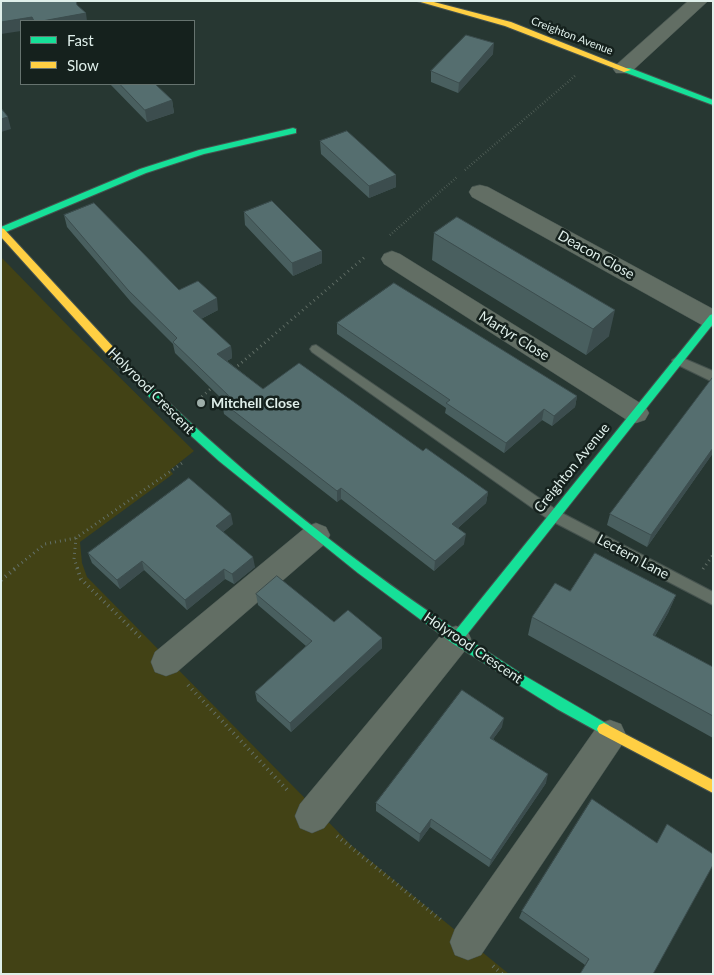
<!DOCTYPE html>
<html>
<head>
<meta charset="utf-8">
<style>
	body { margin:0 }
	#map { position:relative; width:714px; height:975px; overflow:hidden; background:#273732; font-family:Lato,sans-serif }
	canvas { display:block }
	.frame { position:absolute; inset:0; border:2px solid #dfefea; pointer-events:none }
	.legend { position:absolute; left:20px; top:20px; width:175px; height:65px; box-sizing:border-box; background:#15211d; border:1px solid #66736f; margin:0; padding:6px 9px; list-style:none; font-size:15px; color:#dfefea }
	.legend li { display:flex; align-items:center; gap:10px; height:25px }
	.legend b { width:25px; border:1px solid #66736f }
</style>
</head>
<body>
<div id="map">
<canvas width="714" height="975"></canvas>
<div class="frame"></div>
<ul class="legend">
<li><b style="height:6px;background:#16e098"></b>Fast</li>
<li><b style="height:6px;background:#ffcf43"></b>Slow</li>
</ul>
</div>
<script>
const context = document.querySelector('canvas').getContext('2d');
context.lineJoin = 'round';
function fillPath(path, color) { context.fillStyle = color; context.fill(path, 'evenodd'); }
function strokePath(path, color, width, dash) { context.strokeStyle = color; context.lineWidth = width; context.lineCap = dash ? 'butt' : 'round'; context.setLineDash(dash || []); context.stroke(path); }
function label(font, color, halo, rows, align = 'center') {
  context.font = font + ' Lato,sans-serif'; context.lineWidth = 5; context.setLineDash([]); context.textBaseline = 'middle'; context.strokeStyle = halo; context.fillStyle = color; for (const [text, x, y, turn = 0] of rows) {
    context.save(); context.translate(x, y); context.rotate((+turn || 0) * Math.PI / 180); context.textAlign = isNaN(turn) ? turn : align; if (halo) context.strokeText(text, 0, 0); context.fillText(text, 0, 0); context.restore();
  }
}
const green = new Path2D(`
	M1,257L72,330L194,451L170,470L173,474L80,542L82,563L87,577L351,845L509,974H1Z`);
const pathFar2 = new Path2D(`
	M465,170L576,75
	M390,235L457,177`);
const pathFar1 = new Path2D(`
	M234,369L366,256
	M198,400L214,386
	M76,538L74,559L78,569
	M14,569L45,544L76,538L185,461
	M703,569L713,555`);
const path = new Path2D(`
	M77,568L81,579L143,640
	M1,580L16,568
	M188,685L289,792
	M337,836L441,920
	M493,966L502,974`);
const lane = new Path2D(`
	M316,345L558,511L713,592V605L548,519L312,352L310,349L312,346Z
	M678,356L713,371V382L674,363L672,360Z`);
const street = new Path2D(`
	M688,1H708L630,73H616L613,69L616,65Z
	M480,185L488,187L713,309V327L702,325L472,197L469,192L472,187Z
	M392,251L400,254L645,406L649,413L645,420L636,423L627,420L384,264L381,259L384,254Z
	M316,523L326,527L330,535L326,543L177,672L166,676L155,672L151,662L155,652L306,527Z
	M456,626L467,630L471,639L467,648L324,828L312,833L300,828L295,816L300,804L445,630Z
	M610,720L621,724L626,735L621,746L481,955L468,960L455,955L450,942L455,929L599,724Z`);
const fast = new Path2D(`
	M624,68H630L713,100V105L624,72Z
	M293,128L296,129V133L204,154L146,173L1,234V227L140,169L199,150Z
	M713,314V324L465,637L525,676L609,725L611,729L609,733L604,735L557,709L452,643L358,573L219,461L159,407L119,366L124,362L128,363C227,462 339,552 456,630L710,315Z`);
const slow = new Path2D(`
	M417,1H430L511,22L631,70L624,72L505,26Z
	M1,228L4,229L128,363L129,366L128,369H120L1,237Z
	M604,723L713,780V793L599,733L597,729L599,725Z`);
const wall = new Path2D(`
	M493,54L458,93L431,82V71Z
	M110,84H155L172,100L174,113L147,122Z
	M320,141L396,187L369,198L321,154Z
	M244,212L322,263L293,276L245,225Z
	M64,215L179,290L218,310L201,319L231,346L232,358L227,361L263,389L423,451L488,492L486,503L458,528L464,544L434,571L341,499L337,502L224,414L222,402L224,401L175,353L173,344L131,302L67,227Z
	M434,233L609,336L586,355L432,260Z
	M337,323L577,396L575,407L552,426L542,420L504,453L445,413L446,408L337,334Z
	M713,377V453L647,547L607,525L610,514Z
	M233,524L223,532L255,567L234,584L225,579L187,610L144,570L120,589L92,563L88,553Z
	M570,591L676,595L668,613L655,636L713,667V738L528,635L532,617Z
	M256,594L382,638V648L291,732L257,701L255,692L306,646L258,605Z
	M502,727L493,739L546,783L489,867L430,827L419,842L376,811V803Z
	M656,842L585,965L519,918L522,911Z`);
const shadedWall = new Path2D(`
	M86,13L87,21H42Z
	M32,17L34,21H21V31L1,34V22Z
	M494,43L493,54L458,93L459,83Z
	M172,100L174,113L147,122L145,110Z
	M8,117L11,129L1,132V119Z
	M396,175V187L369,198V186Z
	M322,251V263L293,276L292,263Z
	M217,298L218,310L195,322L193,311Z
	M615,310L609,336L586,355L593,329Z
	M231,346L232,358L219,365L217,354Z
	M577,396L575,407L552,426L554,416Z
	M544,409L542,420L504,453L506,443Z
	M713,448V453L647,547L651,535Z
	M341,488V499L337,502V491Z
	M488,492L486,503L451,534L452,524Z
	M231,514L233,524L218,536L216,526Z
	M466,534L464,544L434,571L435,561Z
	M253,557L255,567L234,584L232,574Z
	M142,561L144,570L120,589L117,580Z
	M224,569L225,579L187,610L185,600Z
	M676,595L668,613L645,653L653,635Z
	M382,638V648L291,732L290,723Z
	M504,718L502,727L488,746L490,738Z
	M548,774L546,783L489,867L491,860Z
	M431,819L430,827L419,842L420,834Z`);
const building = new Path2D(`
	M1,1H76L77,5L86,13L42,21H34L32,17L1,22Z
	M466,35L494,43L459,83L431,71Z
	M120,84H155L172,100L145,110Z
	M1,108L8,117L1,119Z
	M347,131L396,175L369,186L320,141Z
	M272,201L322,251L292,263L244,212Z
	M94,203L179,290L198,281L217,298L193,311L231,346L217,354L263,389L299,363L423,451L426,448L488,492L452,524L466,534L435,561L341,488L337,491L222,402L230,397L173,342L177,338L128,290L64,215Z
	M457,217L615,310L593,329L434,233Z
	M394,283L577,396L554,416L544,409L506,443L446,403L450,400L337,323Z
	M713,377V448L651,535L610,514Z
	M189,478L231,514L216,526L253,557L232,574L224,569L185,600L142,561L117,580L88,553Z
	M595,553L676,595L653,635L713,667V716L532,617L555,583L570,591Z
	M277,576L334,622L348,610L382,638L290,723L255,692L312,641L256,594Z
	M462,690L504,718L490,738L548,774L491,860L431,819L420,834L376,803Z
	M592,799L657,843L667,824L713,854V865L653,974H580L589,959L522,911Z`);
const markers = [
	[201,403,5,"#9fafaa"]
];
const farStreetnames = [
	["Creighton Avenue",572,36,21]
];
const streetNames = [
	["Deacon Close",596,255,29],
	["Martyr Close",514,336,32],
	["Holyrood Crescent",151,391,45],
	["Creighton Avenue",572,468,-51],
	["Lectern Lane",633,557,28],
	["Holyrood Crescent",473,648,34]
];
const poiNames = [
	["Mitchell Close",211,403]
];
fillPath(green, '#424215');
strokePath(lane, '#46534f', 2);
strokePath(street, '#46534f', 1);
strokePath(fast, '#46534f', 2);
strokePath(slow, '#46534f', 2);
strokePath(pathFar2, '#637068', 2.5, [0.5, 2.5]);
strokePath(pathFar1, '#637068', 3, [1, 4]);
strokePath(path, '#637068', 4, [1, 4.5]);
fillPath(lane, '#626e64');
fillPath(street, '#626e64');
fillPath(fast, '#16e098');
fillPath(slow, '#ffcf43');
fillPath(wall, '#495f5f');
fillPath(shadedWall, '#3c4d4e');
fillPath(building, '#556e6f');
strokePath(building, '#3c4d4e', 1);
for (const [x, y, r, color] of markers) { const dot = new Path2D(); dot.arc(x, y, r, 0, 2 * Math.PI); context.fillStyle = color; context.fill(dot); strokePath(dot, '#15211d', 2); }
label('11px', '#dfefea', '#15211d', farStreetnames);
label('14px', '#dfefea', '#15211d', streetNames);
label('bold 14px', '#dfefea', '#15211d', poiNames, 'left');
</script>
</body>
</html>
